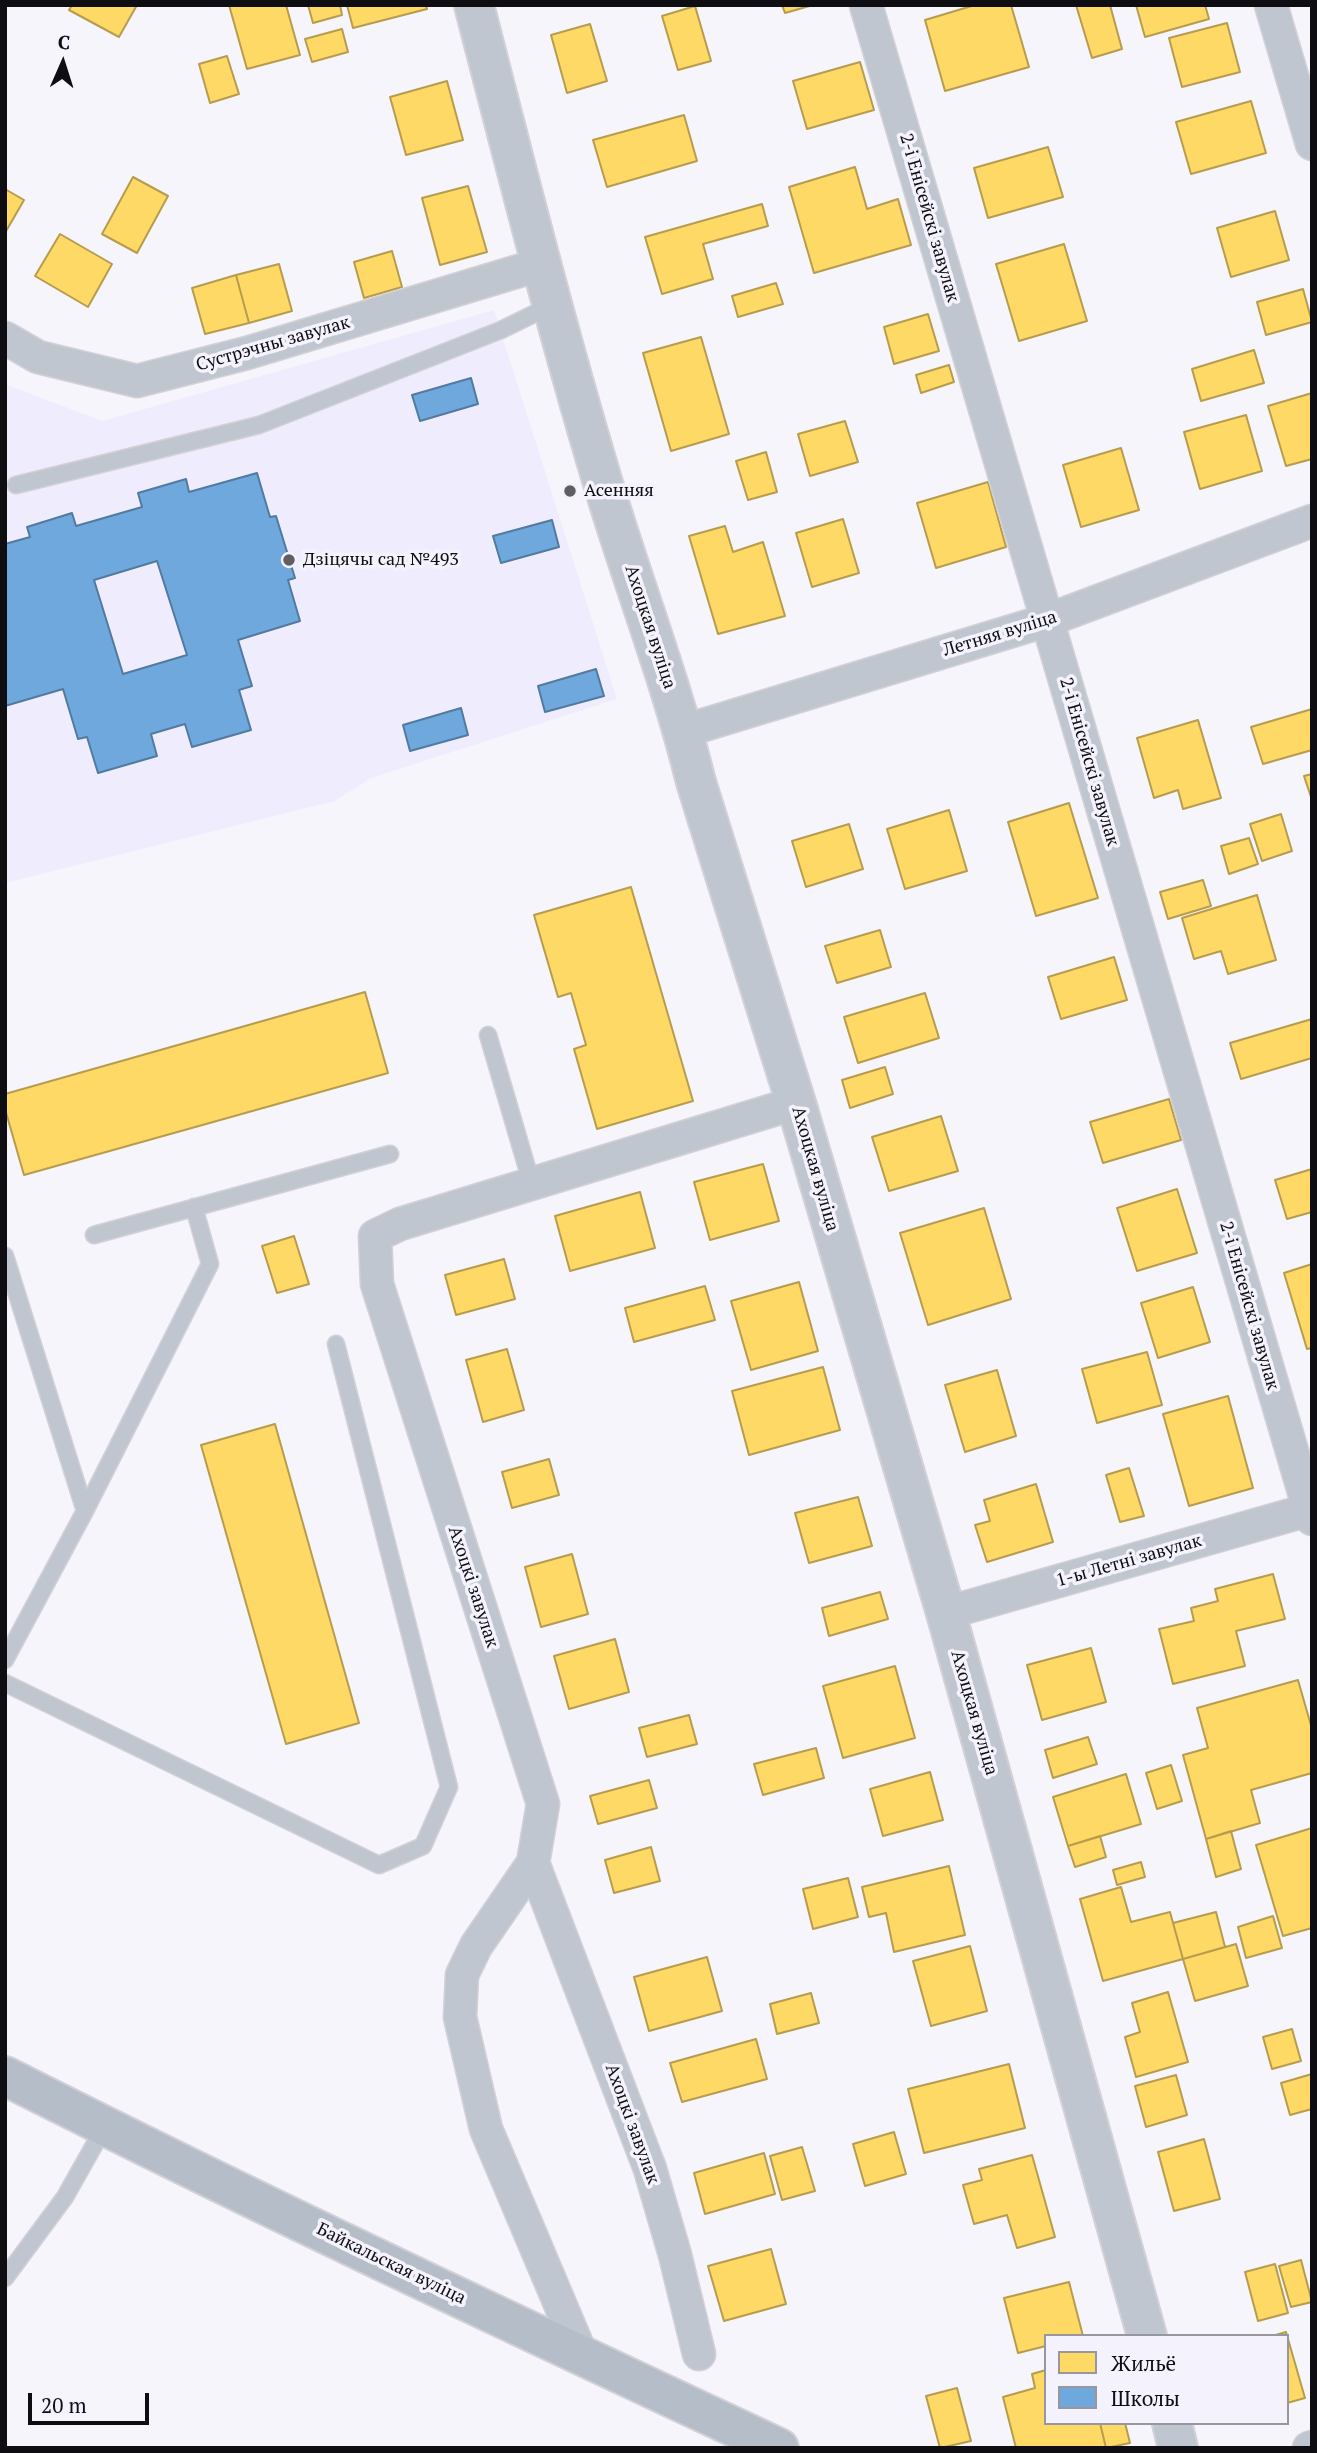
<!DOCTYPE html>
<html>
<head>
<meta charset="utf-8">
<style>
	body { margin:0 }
	#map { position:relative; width:1317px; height:2453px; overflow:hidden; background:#f6f5fb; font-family:"PT Serif",serif }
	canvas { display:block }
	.frame { position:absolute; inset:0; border:7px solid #0e0d12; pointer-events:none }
	.legend { position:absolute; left:1044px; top:2334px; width:245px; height:91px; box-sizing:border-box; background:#f4f3fd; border:2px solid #98979f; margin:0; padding:9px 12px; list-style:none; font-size:21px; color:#0e0d12 }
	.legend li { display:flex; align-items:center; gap:14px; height:35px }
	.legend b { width:35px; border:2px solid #98979f }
	.north { position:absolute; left:28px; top:28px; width:70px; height:70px; -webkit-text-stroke:5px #f4f3fd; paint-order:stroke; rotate:3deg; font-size:19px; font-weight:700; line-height:28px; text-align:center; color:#0e0d12 }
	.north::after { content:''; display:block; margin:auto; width:24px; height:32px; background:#0e0d12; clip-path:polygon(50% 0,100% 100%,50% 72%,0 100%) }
	.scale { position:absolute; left:28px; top:2393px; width:121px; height:32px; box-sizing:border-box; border:4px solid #0e0d12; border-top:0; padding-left:9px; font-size:21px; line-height:24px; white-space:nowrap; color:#0e0d12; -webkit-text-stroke:5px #f4f3fd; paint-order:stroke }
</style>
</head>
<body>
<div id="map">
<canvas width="1317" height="2453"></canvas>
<div class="frame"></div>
<ul class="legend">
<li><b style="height:19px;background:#ffd966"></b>Жильё</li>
<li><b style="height:19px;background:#6fa8dc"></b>Школы</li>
</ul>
<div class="north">С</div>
<div class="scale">20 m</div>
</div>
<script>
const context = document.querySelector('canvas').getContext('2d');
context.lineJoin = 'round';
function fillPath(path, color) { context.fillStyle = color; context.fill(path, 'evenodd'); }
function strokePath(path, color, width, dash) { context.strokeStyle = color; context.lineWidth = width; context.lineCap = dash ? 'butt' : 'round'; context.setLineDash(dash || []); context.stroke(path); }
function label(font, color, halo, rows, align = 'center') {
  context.font = font + ' "PT Serif",serif'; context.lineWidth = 7; context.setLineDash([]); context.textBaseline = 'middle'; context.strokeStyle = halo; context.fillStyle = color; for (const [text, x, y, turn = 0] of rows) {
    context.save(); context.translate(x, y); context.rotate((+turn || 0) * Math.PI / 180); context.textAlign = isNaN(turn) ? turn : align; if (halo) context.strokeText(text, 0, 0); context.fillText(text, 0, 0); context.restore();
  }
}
const built = new Path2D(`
	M494,310L617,699L371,778L335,801L5,883V384L102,421Z`);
const homes = new Path2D(`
	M72,5H137L119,37L69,10Z
	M229,5H286L300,55L247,69Z
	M308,5H340L342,15L313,23Z
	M347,5H426L427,9L353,28Z
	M782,5H813L785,13Z
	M975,5H1011L1029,67L945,91L925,20Z
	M1076,5H1110L1122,49L1092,58Z
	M1136,5H1205L1209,19L1145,37Z
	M695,6L711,61L678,70L662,16Z
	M1227,23L1240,72L1182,87L1169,38Z
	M590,24L607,81L567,93L551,35Z
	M342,29L348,52L312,62L305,39Z
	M227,56L239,94L210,103L199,64Z
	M860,62L874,110L807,129L793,81Z
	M447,81L463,140L406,155L390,97Z
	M1251,101L1266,153L1191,174L1176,122Z
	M684,115L697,161L607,187L593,140Z
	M1048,147L1063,197L988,218L974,168Z
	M855,167L867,209L898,199L911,245L814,273L789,187Z
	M133,177L168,196L137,253L102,234Z
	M468,186L487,252L440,265L422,198Z
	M5,189L24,200L5,233Z
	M762,204L768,226L703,244L713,279L662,294L645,237Z
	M1275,211L1289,260L1231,277L1217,228Z
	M60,234L112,264L88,307L35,276Z
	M1064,244L1087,321L1019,341L996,264Z
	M392,251L402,287L364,298L354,262Z
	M279,264L292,311L249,323L236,275Z
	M236,275L249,323L205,334L192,288Z
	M776,283L783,304L738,317L732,296Z
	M1303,289L1312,322L1266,335L1257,302Z
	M928,314L939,351L894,364L884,327Z
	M701,337L729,434L671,451L643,353Z
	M1254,350L1264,383L1201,401L1192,369Z
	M949,365L954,382L921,393L916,375Z
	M1312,393V459L1286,466L1268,406Z
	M1246,415L1262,471L1200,489L1184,432Z
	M845,421L858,462L810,476L798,434Z
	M1121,448L1139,510L1081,527L1063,465Z
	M766,452L777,492L748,500L736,461Z
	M988,482L1006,547L936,568L917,503Z
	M843,519L859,573L812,587L796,533Z
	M725,526L733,552L763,542L785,616L718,634L689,536Z
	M1312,709V750L1263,764L1251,727Z
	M1198,720L1221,798L1183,809L1178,790L1154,798L1137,738Z
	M1312,774V800L1304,776Z
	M1069,803L1098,898L1036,916L1008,822Z
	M949,810L967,871L905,889L887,829Z
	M1281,814L1292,851L1262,861L1250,824Z
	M849,824L863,869L806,887L792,841Z
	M1249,838L1258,864L1229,874L1221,846Z
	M1203,880L1211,906L1168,919L1160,892Z
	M631,887L693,1101L597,1129L574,1049L586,1045L571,993L558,997L534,915Z
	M1257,895L1276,960L1228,974L1221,951L1194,959L1182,918Z
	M880,930L891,967L837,983L825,946Z
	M1114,957L1127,1000L1061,1019L1048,977Z
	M365,992L388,1073L24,1175L5,1109V1094Z
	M925,993L939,1038L858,1063L844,1017Z
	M1312,1019V1058L1241,1079L1230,1043Z
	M885,1067L893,1094L850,1108L842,1080Z
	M1169,1099L1181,1140L1103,1163L1090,1122Z
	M941,1116L958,1171L889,1191L872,1137Z
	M763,1164L779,1221L710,1240L694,1182Z
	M1312,1169V1212L1287,1219L1275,1180Z
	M1177,1189L1197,1253L1137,1271L1117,1208Z
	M640,1192L655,1248L570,1271L555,1216Z
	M984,1208L1011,1299L928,1325L900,1233Z
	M294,1236L309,1284L277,1293L262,1246Z
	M504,1259L515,1299L456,1315L445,1275Z
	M1312,1264V1348L1307,1349L1284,1273Z
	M799,1282L818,1351L751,1370L731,1301Z
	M705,1286L715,1320L634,1342L625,1308Z
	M1193,1287L1210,1342L1158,1358L1141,1303Z
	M507,1349L524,1410L483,1422L466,1360Z
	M1147,1352L1162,1405L1097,1423L1082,1369Z
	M823,1367L840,1430L749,1455L732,1391Z
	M997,1370L1016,1436L965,1452L945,1385Z
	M1228,1396L1253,1488L1189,1506L1163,1414Z
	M275,1424L359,1723L286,1744L201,1445Z
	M549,1459L559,1495L512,1508L502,1472Z
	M1129,1468L1144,1516L1120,1522L1106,1475Z
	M1036,1484L1053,1542L987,1562L975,1525L990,1521L984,1500Z
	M858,1497L872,1546L809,1563L795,1513Z
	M572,1554L588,1614L541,1627L525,1567Z
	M1273,1574L1285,1619L1236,1631L1245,1666L1173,1684L1159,1629L1194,1621L1191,1608L1218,1601L1215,1589Z
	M880,1592L888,1619L829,1636L822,1608Z
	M615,1639L629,1692L569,1709L554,1656Z
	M1091,1648L1106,1702L1042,1720L1027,1665Z
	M895,1666L915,1738L843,1758L823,1686Z
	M1298,1680L1312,1729V1773L1251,1790L1260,1823L1206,1839L1183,1755L1208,1748L1197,1708Z
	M689,1715L697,1744L647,1757L639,1728Z
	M1088,1737L1097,1764L1053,1778L1045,1750Z
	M816,1748L824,1778L763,1795L754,1764Z
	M1171,1765L1182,1801L1157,1809L1146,1773Z
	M930,1772L943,1820L883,1836L870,1789Z
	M1126,1774L1141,1824L1068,1846L1053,1797Z
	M649,1780L657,1808L598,1824L590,1796Z
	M1312,1828V1928L1283,1936L1256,1845Z
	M1231,1831L1241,1869L1216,1877L1206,1839Z
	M1100,1836L1106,1857L1075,1867L1068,1846Z
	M651,1847L660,1881L614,1893L605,1860Z
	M1141,1862L1145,1877L1117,1885L1113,1870Z
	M949,1866L965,1935L894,1952L886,1913L869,1917L862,1887Z
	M848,1878L858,1917L813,1929L803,1889Z
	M1121,1887L1131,1922L1170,1912L1183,1959L1103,1981L1080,1899Z
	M1216,1912L1225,1947L1183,1959L1173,1923Z
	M1273,1916L1282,1948L1246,1958L1238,1927Z
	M1236,1944L1248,1986L1195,2001L1183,1959Z
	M970,1946L987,2011L931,2026L913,1961Z
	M707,1957L722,2011L649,2031L634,1977Z
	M1168,1992L1188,2062L1136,2077L1125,2037L1140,2032L1132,2003Z
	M811,1993L819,2023L777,2034L770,2004Z
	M1292,2029L1301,2061L1272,2069L1263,2037Z
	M756,2039L767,2079L682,2102L670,2063Z
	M1009,2064L1025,2128L924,2153L908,2089Z
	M1312,2074V2109L1290,2115L1281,2083Z
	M1176,2075L1187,2115L1146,2127L1135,2086Z
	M894,2132L906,2174L865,2186L853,2144Z
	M1204,2139L1220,2199L1174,2211L1158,2152Z
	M802,2147L815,2191L782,2200L770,2156Z
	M764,2153L775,2194L705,2214L694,2173Z
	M1032,2155L1055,2237L1017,2248L1007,2215L974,2224L963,2185L982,2180L979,2169Z
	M771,2249L786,2304L724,2321L708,2266Z
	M1301,2260L1312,2302L1291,2307L1279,2266Z
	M1275,2264L1288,2313L1258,2321L1245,2272Z
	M1069,2282L1083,2336H1046V2346L1018,2353L1004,2298Z
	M1286,2332L1305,2398L1287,2403V2336H1272Z
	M1046,2370V2423H1100L1106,2448H1016L1003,2397L1035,2388L1032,2374Z
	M957,2388L971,2441L940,2448L926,2396Z
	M1100,2423H1125L1130,2443L1106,2448Z`);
const schools = new Path2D(`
	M471,378L478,404L420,421L412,395Z
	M257,473L270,517L276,516L295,578L288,580L300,621L238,640L252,686L239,690L251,730L192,747L185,724L151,734L157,756L98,773L87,737L78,739L63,689L5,706V544L30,537L27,527L72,513L76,526L142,507L138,493L186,479L189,492ZM157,561L187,655L123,674L94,580Z
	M552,520L559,547L501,563L493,536Z
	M596,669L604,696L545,712L538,686Z
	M461,708L468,735L410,751L403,725Z`);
const service = new Path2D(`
	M16,485L259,425L501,330L552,305
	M488,1035L532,1185
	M94,1235L390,1154
	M5,1256L85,1511
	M5,1660L85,1511L210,1264L194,1207
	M5,1683L379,1865L423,1846L449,1787L336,1344
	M5,2278L65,2197L105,2126`);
const minor = new Path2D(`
	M866,5L1312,1519
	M1271,5L1312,144
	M5,338L38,357L137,381L247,353L542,264
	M684,731L1048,620L1312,521
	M946,1613L1312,1509
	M533,1863L476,1946L462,1975L460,2017L486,2129L582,2356
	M699,2354L675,2255L650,2169L533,1863L543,1804L377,1284L375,1236L400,1224L796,1103
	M1309,2448L1312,2447`);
const tertiary = new Path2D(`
	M474,5C515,164 555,323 602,480C632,581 671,680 696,782L796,1103L946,1613L1147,2336
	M1172,2423L1178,2448`);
const secondary = new Path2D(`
	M5,2076C260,2205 520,2327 779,2448`);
const markers = [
	[570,491,7,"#5f5e64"],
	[289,560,7,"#5f5e64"]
];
const streetNames = [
	["2-і Енісейскі завулак",929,218,74],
	["Сустрэчны завулак",273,344,-16],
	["Ахоцкая вуліца",650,627,72],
	["Летняя вуліца",1000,634,-17],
	["2-і Енісейскі завулак",1089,762,74],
	["Ахоцкая вуліца",815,1169,74],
	["2-і Енісейскі завулак",1249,1306,74],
	["1-ы Летні завулак",1129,1561,-16],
	["Ахоцкі завулак",473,1587,72],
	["Ахоцкая вуліца",974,1713,74],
	["Ахоцкі завулак",632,2124,70],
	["Байкальская вуліца",391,2264,26]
];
const poiNames = [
	["Асенняя",584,491],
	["Дзіцячы сад №493",303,560]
];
fillPath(built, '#efedfd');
fillPath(homes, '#ffd966');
strokePath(homes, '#b79c4d', 2);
fillPath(schools, '#6fa8dc');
strokePath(schools, '#527a9f', 2);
strokePath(service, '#d2d1d5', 19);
strokePath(minor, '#d2d1d5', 35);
strokePath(tertiary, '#d2d1d5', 42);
strokePath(secondary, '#d2d1d5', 42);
strokePath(service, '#c0c6d0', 16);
strokePath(minor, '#c0c6d0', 32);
strokePath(tertiary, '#c0c6d0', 38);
strokePath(secondary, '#b5bdc9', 38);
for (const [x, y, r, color] of markers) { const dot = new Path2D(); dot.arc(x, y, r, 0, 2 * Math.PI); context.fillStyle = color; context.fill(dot); strokePath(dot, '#f4f3fd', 2.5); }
label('18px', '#0e0d12', '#f4f3fd', streetNames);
label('18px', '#0e0d12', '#f4f3fd', poiNames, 'left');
</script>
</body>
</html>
